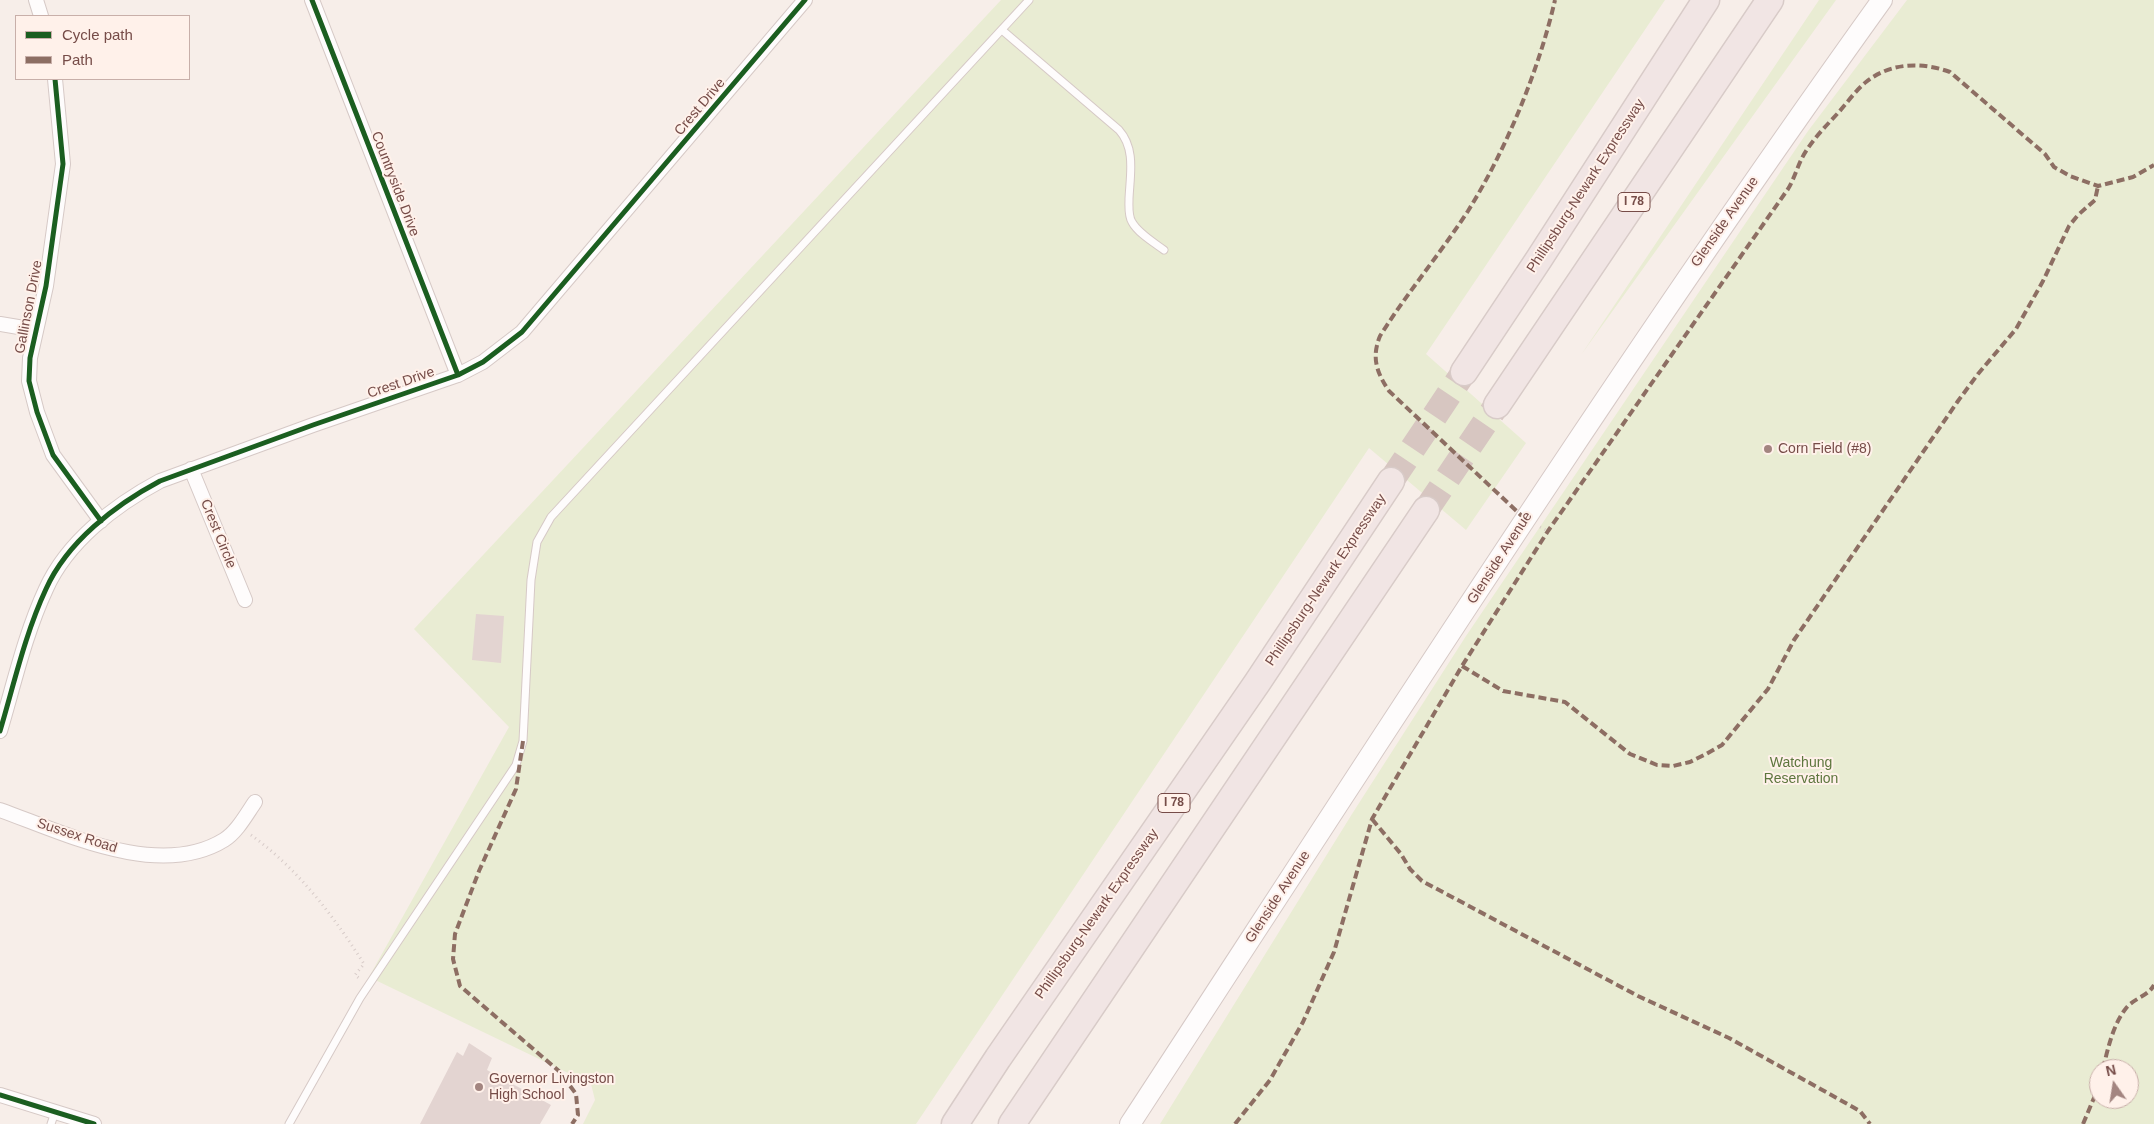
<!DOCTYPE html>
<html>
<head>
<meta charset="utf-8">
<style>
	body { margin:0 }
	#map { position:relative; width:2154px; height:1124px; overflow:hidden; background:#f7eee9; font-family:Arial,sans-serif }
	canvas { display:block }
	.legend { position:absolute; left:15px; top:15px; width:175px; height:65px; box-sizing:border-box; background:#fff1ea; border:1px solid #c8afa9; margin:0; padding:6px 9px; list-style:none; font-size:15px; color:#764c48 }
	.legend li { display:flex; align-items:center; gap:10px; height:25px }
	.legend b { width:25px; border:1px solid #c8afa9 }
	.north { position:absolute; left:2089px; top:1059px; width:50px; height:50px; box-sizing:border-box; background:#fff1ea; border:1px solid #c8afa9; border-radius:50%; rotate:347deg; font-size:14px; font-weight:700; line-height:20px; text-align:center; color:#764c48 }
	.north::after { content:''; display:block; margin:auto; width:18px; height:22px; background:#a38580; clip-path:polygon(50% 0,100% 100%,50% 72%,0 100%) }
</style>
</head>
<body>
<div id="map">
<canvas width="2154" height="1124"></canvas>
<ul class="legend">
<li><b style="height:6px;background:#1b5e20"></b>Cycle path</li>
<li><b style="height:6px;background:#8d6e63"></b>Path</li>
</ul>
<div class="north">N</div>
</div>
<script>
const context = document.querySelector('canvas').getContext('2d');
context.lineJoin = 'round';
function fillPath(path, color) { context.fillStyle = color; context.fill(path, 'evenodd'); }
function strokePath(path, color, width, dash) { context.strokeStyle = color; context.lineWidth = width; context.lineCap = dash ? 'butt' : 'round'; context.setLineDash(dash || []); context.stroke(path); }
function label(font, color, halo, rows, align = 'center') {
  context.font = font + ' Arial,sans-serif'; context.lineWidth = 4; context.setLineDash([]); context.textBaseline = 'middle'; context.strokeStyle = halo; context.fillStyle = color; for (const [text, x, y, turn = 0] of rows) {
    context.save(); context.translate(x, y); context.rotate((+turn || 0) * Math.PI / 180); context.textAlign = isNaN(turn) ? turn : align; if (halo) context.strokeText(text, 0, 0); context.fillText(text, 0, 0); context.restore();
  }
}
const green = new Path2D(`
	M1001,0H1665L1426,354L1526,443L1466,530L1369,448L916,1124H583L595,1100L591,1084L369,977L509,727L414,629Z
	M1819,0H1836L1581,355Z
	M1907,0H2154V1124H1160L1352,814L1466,636L1808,131ZM2099,1069H2129V1099H2099Z`);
const building = new Path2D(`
	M476,614L504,616L501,663L472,660Z
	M469,1043L492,1058L487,1070L551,1105L540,1124H420L457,1052L463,1056Z`);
const highwayTunnel = new Path2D(`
	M1391,481L1464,372
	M1426,510L1497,405`);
const path = new Path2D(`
	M1540,527L1548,531
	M251,835C298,869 333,915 364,964L355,975L360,979`);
const lane = new Path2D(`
	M1002,30L1119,130C1136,149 1130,175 1129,199C1129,206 1128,216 1132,222C1138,233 1153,242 1164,250
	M51,1124L55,1112
	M289,1124L360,998L516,765L523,741L531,580L537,542L551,517L1029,0`);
const street = new Path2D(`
	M36,0L41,16
	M312,0L458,375
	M55,79L63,164L46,286L30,358L29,381L37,412L53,455L101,521
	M0,324L36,330
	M191,469L245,600
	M0,731C14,684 25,634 46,589C67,542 115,505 160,481L313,425L458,375L483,362L522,332L805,0
	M0,810C64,833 159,880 224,840C237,832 246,815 255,802
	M0,1095L94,1124`);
const secondary = new Path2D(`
	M1130,1124C1376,747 1619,366 1882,0`);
const highway = new Path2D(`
	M1464,372L1539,259L1706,0
	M1497,405L1770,0
	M955,1124L998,1058L1257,683L1391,481
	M1012,1124L1426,510`);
const quiet = new Path2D(`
	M1525,519L1389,391C1377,373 1371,358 1380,336C1407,293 1440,254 1468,211C1506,150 1539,70 1555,0
	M1462,666L1503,691L1565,702L1630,754L1657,765L1673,766L1690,762L1706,754L1722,745L1768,689L1794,640L1958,401L1978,374L2016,329L2043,281L2069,226L2078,215L2095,200L2098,186
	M523,741L516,789L479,871L455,934L453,959L460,986L560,1072L576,1094L578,1115L572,1124
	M1372,819L1401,854L1410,869L1422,881L1638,996L1729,1038L1860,1111L1870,1124
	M2103,1069C2108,1048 2113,1024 2127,1007C2135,998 2148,996 2154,985
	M1235,1124L1270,1080L1303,1022L1334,952L1372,819L1462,666L1548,531L1788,189C1794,179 1797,168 1802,158C1811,141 1825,127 1838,113C1847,103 1856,90 1866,82C1891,62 1922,62 1950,72L2045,154L2054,167L2070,176L2098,186L2133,177L2154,165
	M2083,1124L2099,1086`);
const cycleway = new Path2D(`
	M312,0L458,375
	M55,79L63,164L46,286L30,358L29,381L37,412L53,455L101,521
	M0,731C14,684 25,634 46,589C67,542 115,505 160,481L313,425L458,375L483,362L522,332L805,0
	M0,1095L94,1124`);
const markers = [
	[1768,449,5,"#a38580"],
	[479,1087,5,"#a38580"]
];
const shields = [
	[1634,202,32],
	[1174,803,32]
];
const shieldNames = [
	["I 78",1634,202],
	["I 78",1174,803]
];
const streetNames = [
	["Crest Drive",700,107,-50],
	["Countryside Drive",395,184,69],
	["Phillipsburg-Newark Expressway",1586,186,-57],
	["Glenside Avenue",1725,222,-55],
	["Gallinson Drive",29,307,-79],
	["Crest Drive",401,383,-19],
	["Crest Circle",218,534,68],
	["Glenside Avenue",1500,558,-57],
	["Phillipsburg-Newark Expressway",1326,580,-56],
	["Sussex Road",77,836,18],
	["Glenside Avenue",1278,897,-57],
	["Phillipsburg-Newark Expressway",1097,914,-55]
];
const poiNames = [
	["Corn Field (#8)",1778,449],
	["Governor Livingston",489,1079],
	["High School",489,1095]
];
const parkNames = [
	["Watchung",1801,763],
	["Reservation",1801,779]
];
fillPath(green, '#e9ecd3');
fillPath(building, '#e3d4d1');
strokePath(highwayTunnel, '#d7c6c1', 26, [26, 13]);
strokePath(lane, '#d6c9c6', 9);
strokePath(street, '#d6c9c6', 16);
strokePath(secondary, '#d6c9c6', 22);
strokePath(highway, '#d8cbc8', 29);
strokePath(path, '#d8ccc9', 3, [1, 4]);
strokePath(lane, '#fefcfc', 7);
strokePath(street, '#fefcfc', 14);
strokePath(secondary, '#fefcfc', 20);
strokePath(highway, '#f1e5e4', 26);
strokePath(quiet, '#8d6e63', 4, [8, 4]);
strokePath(cycleway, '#1b5e20', 5);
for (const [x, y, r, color] of markers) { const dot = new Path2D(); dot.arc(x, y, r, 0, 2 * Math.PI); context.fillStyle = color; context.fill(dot); strokePath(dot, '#fff1ea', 2); }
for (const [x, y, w] of shields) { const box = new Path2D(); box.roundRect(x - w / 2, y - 9.5, w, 19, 4); context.fillStyle = '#fff1ea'; context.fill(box); strokePath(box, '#764c48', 1); }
label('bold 12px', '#764c48', null, shieldNames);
label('14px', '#764c48', '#fff1ea', streetNames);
label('14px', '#764c48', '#fff1ea', poiNames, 'left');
label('14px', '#5d763d', '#fff1ea', parkNames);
</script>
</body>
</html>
